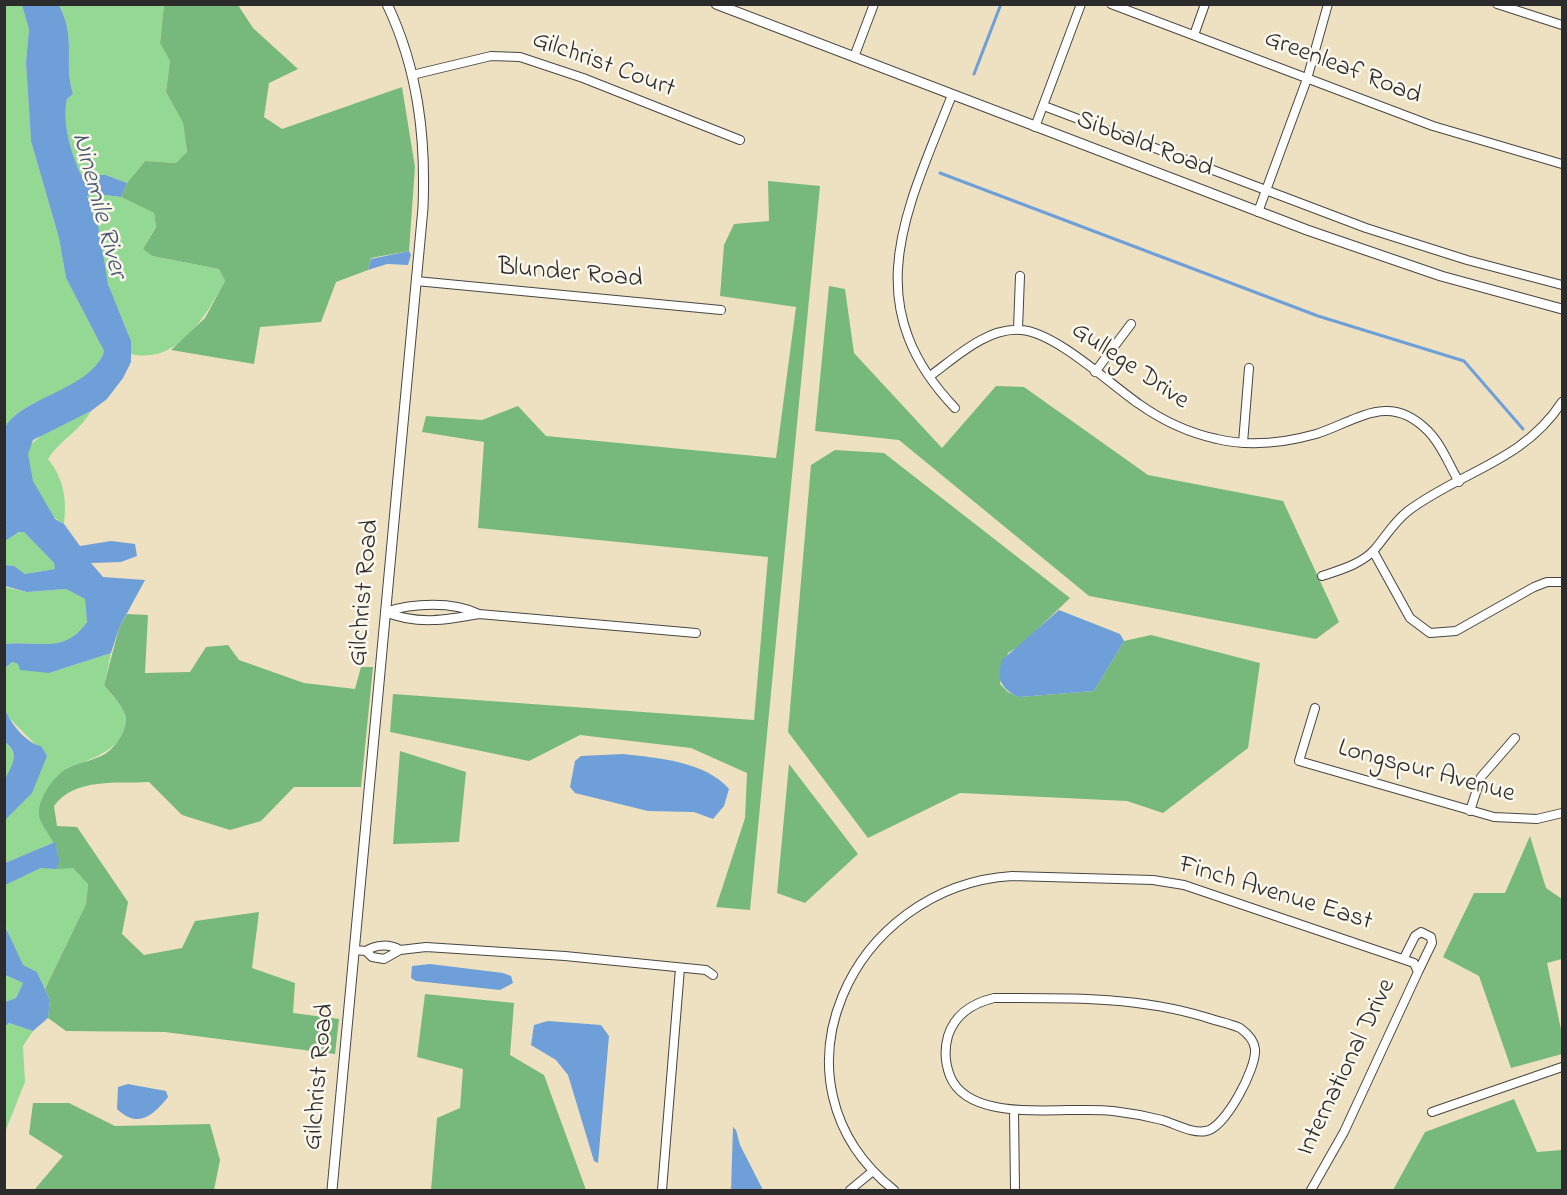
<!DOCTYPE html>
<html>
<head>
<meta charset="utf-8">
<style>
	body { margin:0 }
	#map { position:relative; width:1567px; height:1195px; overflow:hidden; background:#eee1c1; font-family:"Indie Flower",sans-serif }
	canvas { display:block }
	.frame { position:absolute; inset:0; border:6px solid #2b2b2b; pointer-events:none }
</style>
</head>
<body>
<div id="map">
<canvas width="1567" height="1195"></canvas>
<div class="frame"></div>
</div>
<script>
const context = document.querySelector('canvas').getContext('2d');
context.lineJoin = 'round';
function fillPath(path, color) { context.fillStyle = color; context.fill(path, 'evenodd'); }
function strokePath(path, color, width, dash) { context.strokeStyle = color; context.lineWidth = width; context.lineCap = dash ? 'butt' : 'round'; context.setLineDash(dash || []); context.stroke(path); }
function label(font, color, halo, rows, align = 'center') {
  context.font = font + ' "Indie Flower",sans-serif'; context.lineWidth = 5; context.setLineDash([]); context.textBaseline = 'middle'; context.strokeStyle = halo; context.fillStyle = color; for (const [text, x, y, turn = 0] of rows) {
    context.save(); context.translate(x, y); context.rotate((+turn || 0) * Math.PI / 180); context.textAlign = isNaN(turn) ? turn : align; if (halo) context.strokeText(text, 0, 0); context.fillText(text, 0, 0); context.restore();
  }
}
const green = new Path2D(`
	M22,4L29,29L26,62L31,141L59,238L66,278L104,351C94,384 40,395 15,415C11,419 8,425 5,430L4,5Z
	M59,5H164L160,42L170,61L166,92L183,123L187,153L176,163L145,161L127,183L106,175H81C71,152 62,124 67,99L73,94C63,59 77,40 59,5Z
	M97,194L121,197L154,213L156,226L143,249L152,256L219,269L225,281C206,316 177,365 131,354C131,330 115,307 108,283C99,254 99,225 87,196Z
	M91,411C80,431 60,440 48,459C64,479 67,499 64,524C40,512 26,473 28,447L43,434Z
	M20,532H24L54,563L56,569L25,574L14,566L5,565L4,541Z
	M4,587L27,592L66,589L85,599L87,622C64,655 38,640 5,644Z
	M111,653L104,685C110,694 123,706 125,716C131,748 89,760 67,768L45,828L55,842L5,863L4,820L47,756L8,717L5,709V668L12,662L49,673Z
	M5,742C18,752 14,770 5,782Z
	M41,868H73L88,883L86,904L45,989L37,972L23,966L15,951L5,924L4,885Z
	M4,975L23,983L16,998L5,1002Z
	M9,1023L33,1031L23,1046L25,1082L5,1132L4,1026Z`);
const forest = new Path2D(`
	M164,5H238L253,28L298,69L269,83L264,117L282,129L402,87L415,167L409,251L371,258L368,270L336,282L321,322L260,327L254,364L171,350L205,318L225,281L219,269L152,256L143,249L156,227L154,213L121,197L127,183L145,161L176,163L187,152L183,123L166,92L170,61L160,43Z
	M768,181L820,186L750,910L716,907L745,818L747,773L691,748L580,735L529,761L390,732L393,694L754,720L768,557L478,528L484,442L422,432L426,416L482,420L518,406L546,436L776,458L796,307L720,296L724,245L734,224L769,221Z
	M829,286L845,289L854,353L942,448L996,386L1024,387L1148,475L1283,501L1339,622L1316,639L1089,596L899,440L815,431Z
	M835,450L884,453L1070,598L1021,645L1008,653L1000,684L1008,692L1019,697L1094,691L1124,641L1151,635L1260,663L1248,748L1163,813L1127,801L960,793L868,838L788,732L811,465Z
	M127,614L148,615L145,673L190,672L206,647L228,645L239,660L304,683L355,689L361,667H373L361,787H294L261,821L230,830L182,815L149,782C118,784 75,777 54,806L57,826L77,827L128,902L122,934L144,955L182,948L195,921L259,912L252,968L295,983L293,1013L339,1019L335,1054L165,1032L66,1031L48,1018L50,1000L45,989L86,904L88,884L73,868L57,869C64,840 37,830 39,810C41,794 56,773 70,767C81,762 95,760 105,754C116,747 129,729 125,715C122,705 110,693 104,685L119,628Z
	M400,751L466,772L459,842L393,844Z
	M789,764L858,854L805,903L777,893Z
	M1530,836L1546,888L1562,899V959L1547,963L1562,1034V1054L1511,1068L1479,976L1443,957L1474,893H1505Z
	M425,994L514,1003L510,1055L544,1075L586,1190H431L437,1118L460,1108L463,1069L417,1057Z
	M1514,1099L1537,1152L1562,1150V1190H1393L1425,1132Z
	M33,1103H69L115,1126L210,1124L220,1160L214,1190H26L35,1189L63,1156L29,1134Z`);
const water = new Path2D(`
	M22,5H59C77,40 63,60 73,94L67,99C62,124 71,152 81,175H106L127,183L121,197L97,194L87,196L97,219L108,284L131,341V362L123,378L107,399L91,411L33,440L28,454L33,481L55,519L64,524L80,546L111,541L135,544L137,556L121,562L91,563L103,577L145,580L119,628L111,653L49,673L20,670L18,664L12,662L5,668V644C38,640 64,655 87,622L85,599L66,589L27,592L5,586V565L14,566L25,574L55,569L54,563L24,532H19L5,541V521L7,520L4,519C4,496 0,452 4,432C11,399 92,391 104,351L66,278L59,238L31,141L26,62L29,29Z
	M409,251L411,255L408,265L387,264L368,270L371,259Z
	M1059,610L1120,634L1124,641L1094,691L1019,697C1001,689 996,679 1002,660Z
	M5,709C10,723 27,744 41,746L47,756L32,793L5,820C4,808 3,796 4,785C6,770 24,757 5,742Z
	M623,754C657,758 705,761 729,789L724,806L713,819L694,812L648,811L575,793L570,787L575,761L581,756Z
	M55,842L59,860L57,869L41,868L5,885V863Z
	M4,924L23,965L37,972L50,1000L48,1018L33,1031L9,1023L5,1026V1002L16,998L23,983L5,975Z
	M430,964L503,973L511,976L513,983L500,990L416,981L411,978L412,966Z
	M548,1021L601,1025L609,1036L598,1163L594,1161L568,1075L556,1060L531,1045L534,1025Z
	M128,1084L166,1091L168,1097C153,1116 138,1129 117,1109L118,1087Z
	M733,1127L736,1130L740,1145L763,1190H731Z`);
const stream = new Path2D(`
	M974,74L1001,4
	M940,173L1318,316L1464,361L1523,429`);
const minor = new Path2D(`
	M1111,4L1433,126L1562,164
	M1497,4L1562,25
	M1194,35L1205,4
	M854,57L874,4
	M412,75L491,56L520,57L583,78L740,140
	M952,95C907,210 855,303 955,408
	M1044,106L1366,228L1467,260L1562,285
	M1035,127L1081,4
	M1258,212L1307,79L1328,4
	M416,281L721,310
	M1018,329L1020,276
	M1095,372L1131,324
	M930,376C955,358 987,327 1021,330C1055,332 1110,384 1139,404C1163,421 1189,433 1217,439C1250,447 1284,443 1316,434C1357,421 1389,391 1428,431C1442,445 1449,465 1459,482
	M1243,443L1249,368
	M1373,551L1410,618L1430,633L1456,631L1534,587L1547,582H1562
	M1322,576C1340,570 1362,564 1375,549C1386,536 1394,522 1408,511C1461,471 1523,462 1562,402
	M385,612C417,625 447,620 479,614L696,633
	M385,612C413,603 453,601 479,614
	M1315,708L1299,761L1494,817L1537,819L1562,813
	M1470,811L1481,777L1515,738
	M354,950L366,951L372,957L384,959L400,950L426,947L565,956L706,970L713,975
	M366,951C376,944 390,944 400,950
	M1404,958L1415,936L1421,932L1431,937L1432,943L1418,972
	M994,998C1065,998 1136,996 1205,1017C1216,1021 1229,1023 1240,1028C1247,1033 1254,1040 1255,1049C1257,1068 1225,1128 1206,1131C1192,1134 1176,1124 1162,1120C1146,1116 1130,1113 1113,1111C1068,1105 970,1126 950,1076C945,1063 944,1050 948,1036C955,1014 973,1003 994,998Z
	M1014,1110L1015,1190
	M1432,1112L1562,1067
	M662,1190L680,968
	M850,1190L873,1171
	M894,1190C759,1082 852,886 1012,876L1153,880L1184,885L1414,963L1418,972L1344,1132L1311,1190`);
const tertiary = new Path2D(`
	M716,4L1307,230L1441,276L1562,309
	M332,1190L423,208C426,137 418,69 387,4`);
const streetNames = [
	["Gilchrist Court",603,66,20],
	["Greenleaf Road",1342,69,21],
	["Sibbald Road",1144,146,21],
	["Blunder Road",570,275,5],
	["Gullege Drive",1129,367,34],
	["Gilchrist Road",366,593,-85],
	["Longspur Avenue",1426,773,15],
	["Finch Avenue East",1275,895,17],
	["International Drive",1348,1068,-64],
	["Gilchrist Road",321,1077,-85]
];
const waterNames = [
	["Ninemile River",97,206,75]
];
fillPath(green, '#94d993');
fillPath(forest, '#77b97d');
fillPath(water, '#6e9fd8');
strokePath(stream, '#6e9fd8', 3);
strokePath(minor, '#484642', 10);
strokePath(tertiary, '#484642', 11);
strokePath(minor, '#fff', 8);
strokePath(tertiary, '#fff', 9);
label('26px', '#2b2b2b', '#fbf7ec', streetNames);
label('italic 27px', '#465970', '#fbf7ec', waterNames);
</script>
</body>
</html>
